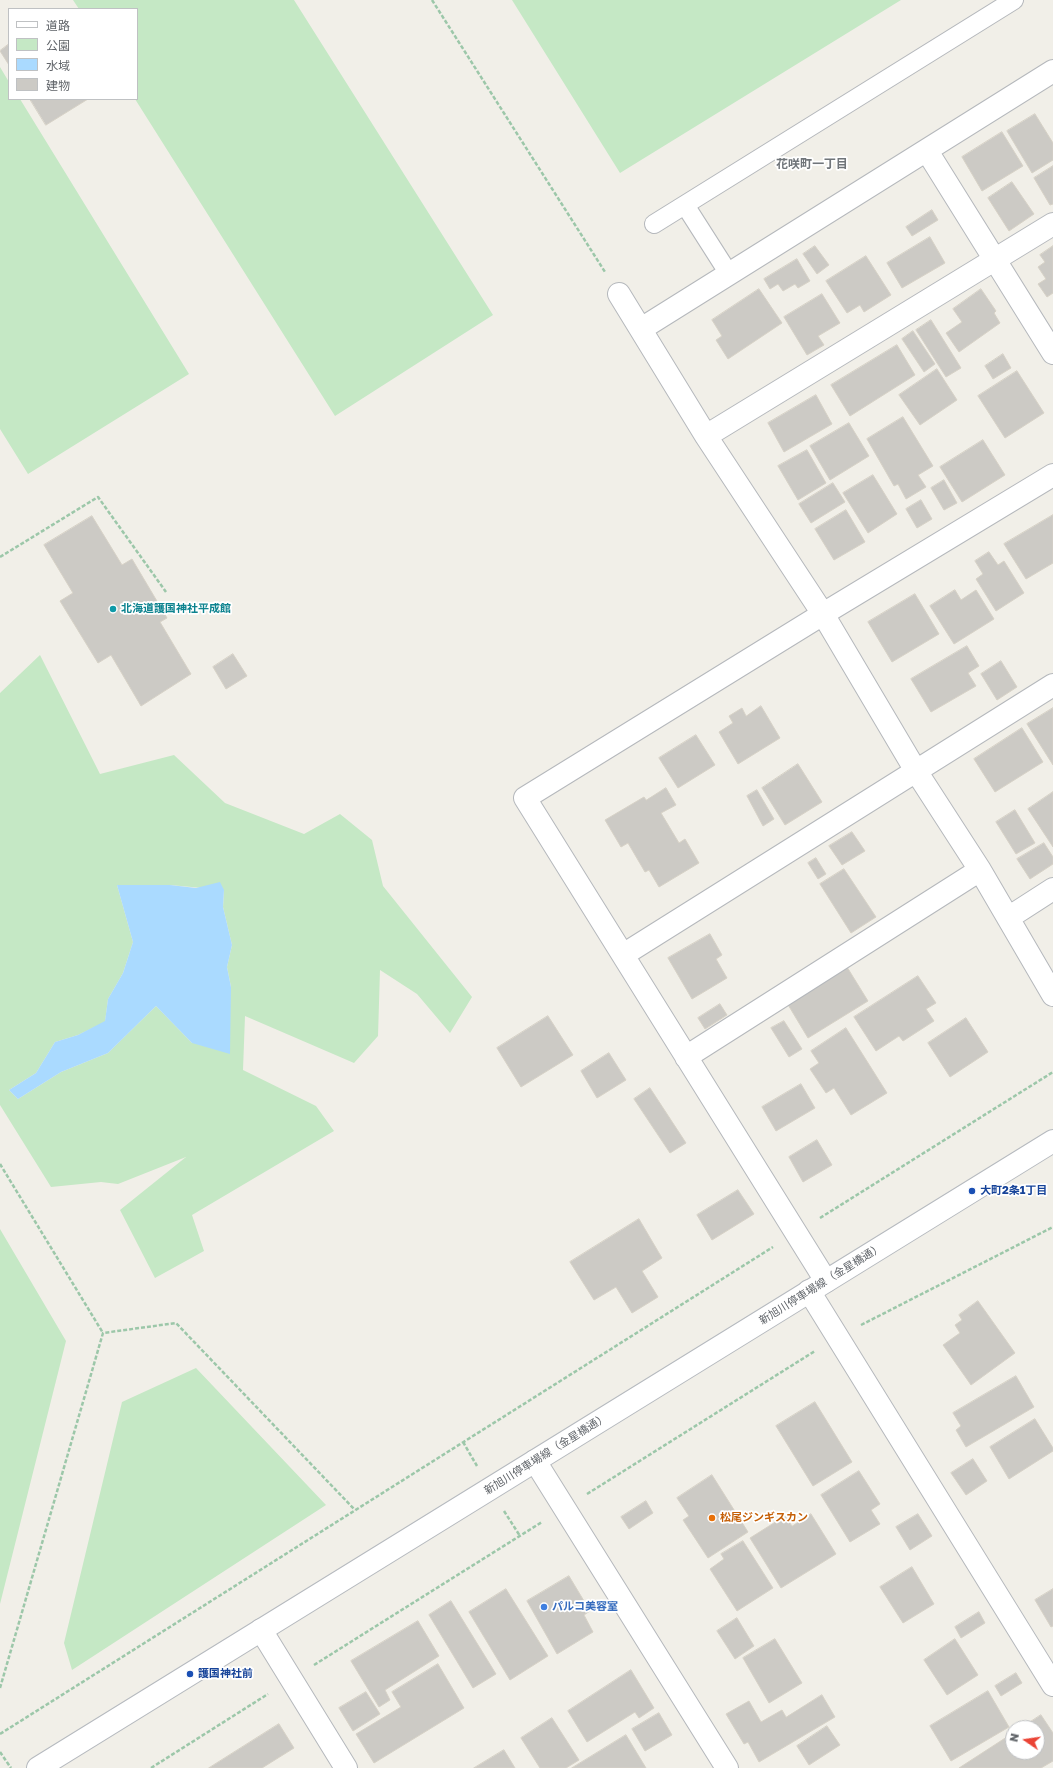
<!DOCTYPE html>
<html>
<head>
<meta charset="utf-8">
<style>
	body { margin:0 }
	#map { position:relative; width:1053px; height:1768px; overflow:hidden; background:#f1efe8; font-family:"Golos Text","Noto Sans JP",sans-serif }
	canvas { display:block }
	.legend { position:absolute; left:8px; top:8px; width:130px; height:92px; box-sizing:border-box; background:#fff; border:1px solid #bfc1c3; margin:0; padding:5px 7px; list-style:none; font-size:12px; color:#5f6368 }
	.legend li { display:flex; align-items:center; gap:8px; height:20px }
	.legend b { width:20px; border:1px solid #bfc1c3 }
	.north { position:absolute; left:1005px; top:1720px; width:40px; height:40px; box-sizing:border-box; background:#fff; border:1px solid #bfc1c3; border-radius:50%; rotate:283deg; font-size:11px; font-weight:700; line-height:16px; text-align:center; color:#5f6368 }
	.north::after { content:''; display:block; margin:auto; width:14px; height:18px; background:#ea4335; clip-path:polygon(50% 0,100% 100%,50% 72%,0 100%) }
</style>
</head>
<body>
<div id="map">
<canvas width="1053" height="1768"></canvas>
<ul class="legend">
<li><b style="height:5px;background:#fff"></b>道路</li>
<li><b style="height:11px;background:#c5e8c5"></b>公園</li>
<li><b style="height:11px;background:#aadaff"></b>水域</li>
<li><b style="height:11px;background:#cccac5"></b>建物</li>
</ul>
<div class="north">N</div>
</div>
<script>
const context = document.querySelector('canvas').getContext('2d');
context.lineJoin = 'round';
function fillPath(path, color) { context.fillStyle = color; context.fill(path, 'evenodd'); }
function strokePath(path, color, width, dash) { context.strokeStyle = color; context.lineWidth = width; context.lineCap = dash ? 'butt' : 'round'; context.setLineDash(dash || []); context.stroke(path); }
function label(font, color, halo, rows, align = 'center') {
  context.font = font + ' "Golos Text","Noto Sans JP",sans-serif'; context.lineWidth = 3.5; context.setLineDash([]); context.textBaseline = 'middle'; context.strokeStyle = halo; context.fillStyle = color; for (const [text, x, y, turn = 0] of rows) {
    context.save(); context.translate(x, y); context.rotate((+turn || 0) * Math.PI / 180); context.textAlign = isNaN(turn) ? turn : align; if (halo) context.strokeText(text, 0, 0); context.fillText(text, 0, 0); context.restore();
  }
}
const green = new Path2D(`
	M73,0H294L493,315L335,416L135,99H137V9H79Z
	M512,0H901L620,173Z
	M0,67L9,82V99H20L189,374L28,474L0,429Z
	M40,655L100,774L174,755L225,803L304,834L340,814L372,840L383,886L472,997L450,1033L417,994L380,970L378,1036L354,1063L245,1016L243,1070L316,1106L334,1131L192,1215L204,1251L155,1278L120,1210L186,1157L118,1184L101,1182L51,1187L0,1105V693ZM117,885H170L224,890L223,907L232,945L227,967L231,987L192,1043L156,1006L108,1053L61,1072L18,1099L9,1090L36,1073L55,1042L78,1035L105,1022L108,999L123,973L133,942Z
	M0,1229L66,1341L0,1604Z
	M196,1368L326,1505L72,1670L64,1643L122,1402Z`);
const water = new Path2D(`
	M220,882L224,890L223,907L232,945L227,967L231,987L230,1054L192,1043L156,1006L108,1053L61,1072L18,1099L9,1090L36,1073L55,1042L78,1035L105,1021L108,999L123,973L133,942L117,885H170L196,888Z`);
const building = new Path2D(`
	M9,44V65L0,51Z
	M30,99H88L46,125Z
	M1035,114L1053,143V160L1032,173L1007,131Z
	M1002,132L1023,166L982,191L962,157Z
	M1053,166V204L1050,205L1034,178Z
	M1012,182L1034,214L1009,231L988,198Z
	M932,210L938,220L912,236L906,227Z
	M930,237L945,263L902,288L887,263Z
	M815,246L829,265L817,274L803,254Z
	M1053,246V293L1047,297L1038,284L1046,279L1038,267L1045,262L1040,255Z
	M866,256L891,295L864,312L860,305L847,313L826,281Z
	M797,259L810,281L798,288L795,284L783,291L778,284L770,289L764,279Z
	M759,289L782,323L728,359L716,340L722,336L712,320Z
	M981,289L996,311L994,313L1000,323L959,352L946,333L962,322L953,309Z
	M822,294L840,323L818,336L824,345L807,355L784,317Z
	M931,320L961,368L946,377L916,330Z
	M913,331L935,364L924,372L902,339Z
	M897,345L915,375L850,416L831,385Z
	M1003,354L1011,368L993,379L985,366Z
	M937,369L957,400L920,425L899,395Z
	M1017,371L1044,413L1005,438L978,396Z
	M816,395L832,424L784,452L768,423Z
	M903,417L933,466L918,475L926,487L906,499L898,484L894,486L867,439Z
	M849,423L869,456L830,480L810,446Z
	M983,440L1005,475L962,502L940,467Z
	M807,450L826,483L798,500L778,466Z
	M873,475L897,514L868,533L843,493Z
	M944,480L957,503L944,510L931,488Z
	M833,483L845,502L811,523L799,504Z
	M921,500L932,519L917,528L906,509Z
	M846,510L865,542L834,560L815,529Z
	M1053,515V563L1026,579L1004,544Z
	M92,516L122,565L132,559L167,618L160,622L191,674L141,706L111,655L98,663L60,601L73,593L44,545Z
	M989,552L998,565L1004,561L1024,593L996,611L976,579L983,574L975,561Z
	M955,590L961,600L976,590L994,619L954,644L930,606Z
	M915,594L939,634L892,662L868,622Z
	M967,646L979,666L968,673L976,686L931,712L911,679Z
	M233,654L247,676L226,689L213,667Z
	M1001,661L1017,687L997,700L981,674Z
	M761,706L780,738L738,764L719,732L733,723L729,716L742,708L746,716Z
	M1053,708V765L1027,724Z
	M1022,728L1043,762L995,792L974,759Z
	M696,735L715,765L678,788L659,758Z
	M798,764L822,802L785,825L762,788Z
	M666,788L676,805L661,813L679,843L685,839L699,863L659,887L649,870L645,872L628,843L621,847L605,820L644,797L646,800Z
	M757,790L774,819L763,826L747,796Z
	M1053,792V847L1028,809Z
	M1015,810L1035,843L1016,854L996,822Z
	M852,832L865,851L842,865L829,846Z
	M1044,843L1053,857V864L1030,879L1017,859Z
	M816,858L826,874L818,879L808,863Z
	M844,869L876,917L851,933L820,884Z
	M710,934L722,955L716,959L727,978L692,999L668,958Z
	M847,967L868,1001L808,1038L787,1003Z
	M918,976L936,1003L926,1009L934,1021L903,1041L899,1036L876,1051L854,1017Z
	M720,1004L727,1015L705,1029L698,1018Z
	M548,1016L573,1055L521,1087L497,1048Z
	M966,1018L988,1052L950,1077L928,1043Z
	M784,1021L802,1049L789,1057L771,1028Z
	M846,1028L887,1093L851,1115L834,1088L826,1093L810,1069L819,1063L811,1051Z
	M609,1053L626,1080L597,1098L581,1071Z
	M801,1084L815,1108L776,1131L762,1107Z
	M650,1088L686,1143L670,1153L634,1099Z
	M817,1140L832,1165L803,1182L789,1157Z
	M738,1190L754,1214L712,1240L697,1215Z
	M639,1219L662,1258L642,1271L658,1297L632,1313L616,1287L594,1300L570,1262Z
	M978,1301L1015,1353L971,1385L943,1345L960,1333L955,1325L962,1320L959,1315Z
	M1016,1376L1034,1407L966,1447L956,1430L961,1426L953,1413Z
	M815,1402L852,1462L813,1486L776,1426Z
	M1035,1419L1053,1448V1451L1009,1479L990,1447Z
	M973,1459L987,1481L966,1495L951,1473Z
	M859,1471L880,1504L871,1510L880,1524L850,1542L821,1495Z
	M712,1475L748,1532L708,1558L683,1520L689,1516L677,1498Z
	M646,1501L653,1513L629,1529L621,1517Z
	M811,1514L836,1554L781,1588L750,1538L785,1516L792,1526Z
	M918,1514L932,1536L910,1550L896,1527Z
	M743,1541L773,1588L737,1611L710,1569L724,1559L721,1554Z
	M912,1567L934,1604L903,1623L880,1587Z
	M569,1576L590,1611L584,1615L593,1632L557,1654L527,1601Z
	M506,1589L548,1656L510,1680L469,1612Z
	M1053,1589V1626L1051,1627L1035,1600Z
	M451,1601L496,1674L473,1688L429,1615Z
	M979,1612L985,1623L961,1638L955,1627Z
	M737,1618L754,1646L735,1659L717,1631Z
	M418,1621L439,1656L385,1690L390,1700L379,1707L351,1661Z
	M775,1639L802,1683L769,1703L743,1658Z
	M955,1639L978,1675L947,1695L924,1660Z
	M438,1664L464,1708L374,1763L356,1734L401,1707L392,1692Z
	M631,1670L654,1708L639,1718L635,1712L587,1742L568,1711Z
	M1016,1673L1022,1683L1001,1696L995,1686Z
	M988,1691L1009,1727L951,1761L930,1726Z
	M366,1692L380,1714L353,1731L339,1708Z
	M822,1695L835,1717L759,1762L748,1742L744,1744L726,1714L749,1701L761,1722L782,1710L786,1717Z
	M659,1713L672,1735L645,1751L632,1729Z
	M1041,1715L1053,1733V1761L1041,1768H959L1013,1733V1752H1037V1728H1021Z
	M552,1718L579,1760L566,1768H540L521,1738Z
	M279,1724L294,1748L262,1768H209Z
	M827,1726L840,1745L809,1765L797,1746Z
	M626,1735L646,1768H572Z
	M504,1750L515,1768H474Z`);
const path = new Path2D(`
	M432,0L605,272
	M0,557L98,497L166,592
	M0,1164L103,1333
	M820,1218L1053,1072
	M861,1325L1053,1227
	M463,1442L477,1466
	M587,1494L815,1351
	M504,1511L520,1536
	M314,1665L542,1522
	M0,1688L103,1333L176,1323L355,1510
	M0,1734L773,1247
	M0,1752L11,1768
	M151,1768L268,1694`);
const service = new Path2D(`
	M685,205L729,274
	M654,224L1014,0`);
const minor = new Path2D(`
	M927,151L1053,353
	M619,294L706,436L823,614L916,771L980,870L1053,995
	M641,329L1053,71
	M706,436L1053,224
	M1008,918L1053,889
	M623,955L1053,685
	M686,1057L980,870
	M826,1281L525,798L823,614L1053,475
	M809,1291L1053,1685
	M535,1461L727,1768
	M261,1630L346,1768`);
const secondary = new Path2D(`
	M38,1768L1053,1141`);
const markers = [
	[113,609,4,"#0f9aa8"],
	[972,1191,4,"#1a4fb4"],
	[712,1518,4,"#e8710a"],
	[544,1607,4,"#3f7fe0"],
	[190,1674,4,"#1a4fb4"]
];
const cultureNames = [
	["北海道護国神社平成館",121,609]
];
const transitNames = [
	["大町2条1丁目",980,1191],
	["護国神社前",198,1674]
];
const streetNames = [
	["新旭川停車場線（金星橋通）",821,1284,-32],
	["新旭川停車場線（金星橋通）",546,1454,-32]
];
const foodNames = [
	["松尾ジンギスカン",720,1518]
];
const shopNames = [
	["パルコ美容室",552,1607]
];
const neighbourhoodNames = [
	["花咲町一丁目",812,164]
];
fillPath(green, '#c5e8c5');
fillPath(water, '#aadaff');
fillPath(building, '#cccac5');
strokePath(building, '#d6d1c6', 1);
strokePath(service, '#b5b8bc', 20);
strokePath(minor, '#b5b8bc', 24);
strokePath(secondary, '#b6babf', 24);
strokePath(path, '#9cc7a9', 2.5, [4, 2]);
strokePath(service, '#fff', 18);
strokePath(minor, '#fff', 22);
strokePath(secondary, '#fff', 22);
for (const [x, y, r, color] of markers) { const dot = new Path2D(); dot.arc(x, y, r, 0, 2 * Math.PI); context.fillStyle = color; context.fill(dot); strokePath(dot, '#fff', 1.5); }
label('bold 11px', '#0d838f', '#fff', cultureNames, 'left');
label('bold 11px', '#164399', '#fff', transitNames, 'left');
label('11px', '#5f6368', '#fff', streetNames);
label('bold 11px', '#c56008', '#fff', foodNames, 'left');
label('bold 11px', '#366cbe', '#fff', shopNames, 'left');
label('bold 12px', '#70757a', '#fff', neighbourhoodNames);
</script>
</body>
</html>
